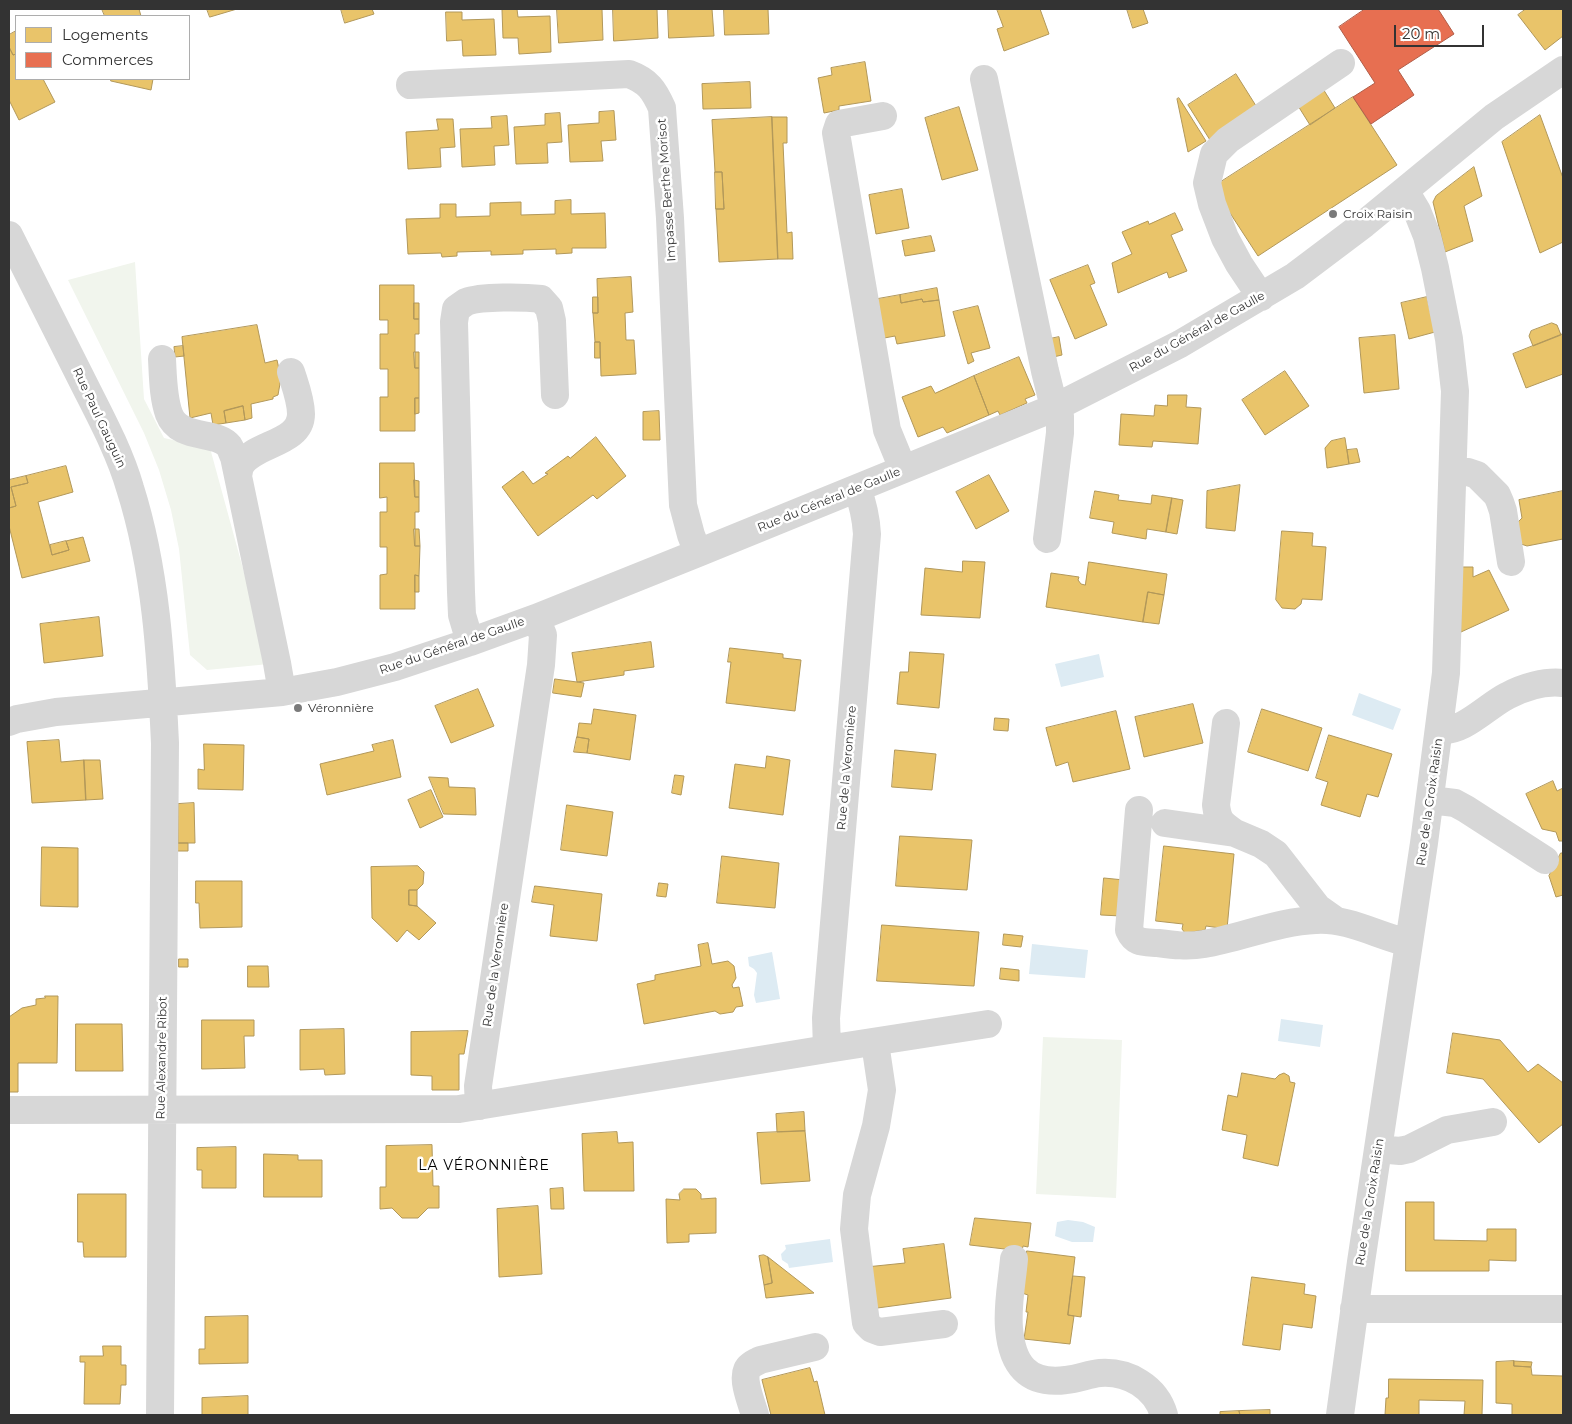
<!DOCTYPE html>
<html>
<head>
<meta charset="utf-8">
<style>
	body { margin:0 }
	#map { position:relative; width:1572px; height:1424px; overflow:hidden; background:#fff; font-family:Montserrat,sans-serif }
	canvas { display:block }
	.frame { position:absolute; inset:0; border:10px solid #333; pointer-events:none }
	.legend { position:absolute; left:15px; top:15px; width:175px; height:65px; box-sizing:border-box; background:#fff; border:1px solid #adadad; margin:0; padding:6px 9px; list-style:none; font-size:15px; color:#333 }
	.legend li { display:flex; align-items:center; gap:10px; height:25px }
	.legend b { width:25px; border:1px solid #adadad }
	.scale { position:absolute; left:1394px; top:25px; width:90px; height:22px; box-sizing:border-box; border:2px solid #333; border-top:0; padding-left:6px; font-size:15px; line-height:18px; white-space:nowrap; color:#333; -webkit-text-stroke:4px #fff; paint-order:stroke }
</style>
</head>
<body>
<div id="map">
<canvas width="1572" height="1424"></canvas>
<div class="frame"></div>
<ul class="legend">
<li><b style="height:14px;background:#e9c46a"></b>Logements</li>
<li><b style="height:14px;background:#e76f51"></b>Commerces</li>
</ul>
<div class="scale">20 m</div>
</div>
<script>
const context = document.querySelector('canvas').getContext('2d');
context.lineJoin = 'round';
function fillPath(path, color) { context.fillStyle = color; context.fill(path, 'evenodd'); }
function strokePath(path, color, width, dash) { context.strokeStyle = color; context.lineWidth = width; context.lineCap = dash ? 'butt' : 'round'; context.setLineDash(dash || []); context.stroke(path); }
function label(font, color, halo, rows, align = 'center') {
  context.font = font + ' Montserrat,sans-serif'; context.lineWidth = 5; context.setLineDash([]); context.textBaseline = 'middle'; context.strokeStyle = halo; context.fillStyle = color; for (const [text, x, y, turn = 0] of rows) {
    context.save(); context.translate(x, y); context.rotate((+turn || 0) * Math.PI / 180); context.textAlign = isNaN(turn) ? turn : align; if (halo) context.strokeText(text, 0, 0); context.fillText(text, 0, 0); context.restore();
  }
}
const green = new Path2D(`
	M135,262L144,399L164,438L210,448L269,664L207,670L190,655L179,549L171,510L159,470L144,433L68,280Z
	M1043,1037L1122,1040L1116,1198L1036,1194Z`);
const water = new Path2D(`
	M1099,654L1104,677L1061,687L1055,664Z
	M1359,693L1401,709L1393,730L1352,715Z
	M1032,944L1088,950L1085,978L1029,974Z
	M772,952L780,999L756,1003L754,995L757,973L754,969L749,966L748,957Z
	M1281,1019L1323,1025L1320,1047L1278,1041Z
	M1068,1220L1083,1222L1095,1227L1093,1242H1072L1055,1236L1057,1222Z
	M830,1239L833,1262L789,1268L788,1264L782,1260L781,1254L786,1249L785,1245Z`);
const homes = new Path2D(`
	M102,9H139L141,16H105Z
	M207,9H237L210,17Z
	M341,9H372L374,14L345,23Z
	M517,9L518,17L550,16L551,52L519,54L518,38H503L502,10Z
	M557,9H602L603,40L559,43Z
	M613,9H657L658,38L614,41Z
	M668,9H712L714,36L669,38Z
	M724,9H768L769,34L725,35Z
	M997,9H1040L1049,34L1004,51L997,29L1003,27Z
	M1127,9H1143L1148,23L1133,28Z
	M1526,9H1563V36L1545,50L1518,15Z
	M446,12H462V20L494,19L496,55L463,56L462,40L447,41Z
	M16,31V54L13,55L9,47V35Z
	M9,47L13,55L16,54V79H43L55,102L19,120L9,100Z
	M865,62L871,101L839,106V110L824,113L818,78L832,75L831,68Z
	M1236,74L1258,109L1210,140L1188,105Z
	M111,79H153L151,90L111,81Z
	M750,82L751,108L703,109L702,84Z
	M1320,84L1335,108L1310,125L1295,101Z
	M1353,97L1397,165L1258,256L1213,187Z
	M1179,98L1206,141L1188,152L1177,99Z
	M959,107L978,170L942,180L925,118Z
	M614,111L616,140L601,141L603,161L570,162L568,125L599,123V112Z
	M560,113L562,142L547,143L548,163L516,164L514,127L545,125V114Z
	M1540,115L1563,178V242L1540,253L1502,142Z
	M507,116L509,145L494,146L495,165L462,167L460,129L492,128L491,117Z
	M772,117L778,259L719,262L716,209H724L722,172H715L712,120Z
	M772,117H787V143H783L787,233L792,232L793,259H778Z
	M437,119H453L455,147L440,148L441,167L408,169L406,132L438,130Z
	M1474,167L1482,196L1464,206L1473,241L1445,252L1433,202L1436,196Z
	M715,172H722L724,209H716Z
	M902,189L909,228L876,234L869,195Z
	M571,200V214L605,213L606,248H572V253L556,254V249L523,250V254L491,255V251L457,252V256L442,257L441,253L408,254L406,219L440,218V204H456V217L490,216V203L521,202V215L555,214V201Z
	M1175,213L1183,230L1171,235L1187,271L1169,278L1167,272L1118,293L1112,263L1132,254L1122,232L1148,221L1149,224Z
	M931,236L935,251L905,256L902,241Z
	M1088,265L1095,283L1090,285L1107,325L1075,339L1050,280Z
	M631,277L633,312L625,313L626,340H634L636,374L601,376L600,342H595L593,313H598L597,279Z
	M380,285H414V319H419V334H415V368H419V398H415V431H380V397H388V369H380V334H388V320H380Z
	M937,288L939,300L923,302L922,299L901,303L900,295Z
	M900,295L901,303L922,299L923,302L939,300L945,336L897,344L895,336L879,339L872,300Z
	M593,297H598V313H593Z
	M1427,297L1435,332L1409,339L1401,303Z
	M414,303H419V319H414Z
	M978,306L990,348L971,353L974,361L968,364L953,312Z
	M1552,323L1557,325L1561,335L1533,346L1529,336L1531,331Z
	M257,325L265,363L277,360L281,378L278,395L273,397V399L251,404L252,418L245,420L243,406L224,411L226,423L213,425L211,413L190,418L182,337Z
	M1563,334V374L1526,388L1513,354Z
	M1395,335L1399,389L1364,393L1359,338Z
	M1059,337L1062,355L1049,358L1045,340Z
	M595,342H600V358H595Z
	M183,346L184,356L175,357L174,347Z
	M414,352H419V368H415Z
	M1019,357L1035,395L1025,399L1027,403L1000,415L998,411L989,415L974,376Z
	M1285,371L1309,406L1265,435L1242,400Z
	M974,376L989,415L947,433L943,427L918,437L902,397L931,386L935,393Z
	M1168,395H1187L1186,407L1201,408L1198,444L1153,441L1152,447L1119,445L1121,414L1154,416L1155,405L1167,406Z
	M415,398H419V413L415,414Z
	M243,406L245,420L226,423L224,411Z
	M659,411L660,440H643V412Z
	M596,437L626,476L597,499L593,495L538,536L502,487L523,471L533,484L548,474L545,473L568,456L570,458Z
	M1345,438L1349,464L1327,468L1325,448L1331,441Z
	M1357,449L1360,462L1349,464L1347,450Z
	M380,463H414L415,497H419V512H415V546H420L419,576L415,575V609H380V575L387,574V547H380V512H387V497L380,498Z
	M66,466L73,492L38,502L52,555L69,550L66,541L83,537L90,561L22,578L9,526V508L16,506L11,487L28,483L26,476Z
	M989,475L1009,511L976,529L956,492Z
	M26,476L28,483L11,487L16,506L9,508V480Z
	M414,480L419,481V497H415Z
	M1240,485L1235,531L1206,528L1207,491Z
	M1095,491L1119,495L1118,500L1151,504L1152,495L1172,498L1166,532L1147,529L1146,539L1112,533L1114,522L1090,518Z
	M1563,491V539L1527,546L1521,544L1517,523L1522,518L1519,500Z
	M1172,498L1183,500L1177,534L1166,532Z
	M414,529H419L420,546H415Z
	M1282,531L1313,533L1312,546L1326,547L1322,600L1302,599L1301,604L1295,609L1282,608L1276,600Z
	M66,541L69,550L52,555L50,545Z
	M963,561L985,562L980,618L921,615L925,568L962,572Z
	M1089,562L1167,574L1164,595L1148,592L1143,622L1046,607L1051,573L1079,577L1078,580L1081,584L1085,585Z
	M1462,567H1473V577L1489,570L1509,610L1461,632Z
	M415,575L419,576V592H415Z
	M1148,592L1164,595L1159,624L1143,622Z
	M99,617L103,656L44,663L40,624Z
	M651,642L654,667L624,671V675L577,682L572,653Z
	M730,648L783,654V658L801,660L795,711L726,703L731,662H728Z
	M910,652L944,654L939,708L897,704L900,672H908Z
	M555,679L584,683L581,697L553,693Z
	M478,689L494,726L451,743L435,706Z
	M1193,704L1203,743L1144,757L1135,717Z
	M594,709L636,715L630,760L587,753L589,739L577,737L579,723L591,724Z
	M1262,709L1322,728L1308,771L1248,752Z
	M1116,711L1130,769L1073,782L1068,762L1056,766L1046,728Z
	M995,718L1009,719L1008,731L994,730Z
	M1329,735L1392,754L1378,797L1367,794L1360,817L1321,805L1328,782L1316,778Z
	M577,737L589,739L587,753L574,752Z
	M59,740L61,762L84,760L86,800L32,803L27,742Z
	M393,740L401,777L327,795L320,764L374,751L372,745Z
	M204,744L244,745L243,790L198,789V769L204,770Z
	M895,750L936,754L932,790L892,787Z
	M767,756L790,760L783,815L729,808L735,764L765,768Z
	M84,760H100L103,799L86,800Z
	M675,775L684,776L681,795L672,793Z
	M429,777L448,778L449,787L475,788L476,815L444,814Z
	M1553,781L1557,791L1563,788V841H1559L1556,832L1542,829L1526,794Z
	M431,790L443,817L420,828L408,800Z
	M194,803L195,843H178V804Z
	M567,805L613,812L607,856L561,850Z
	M900,836L972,840L967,890L896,886Z
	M178,843H188V851H178Z
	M1164,846L1234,854L1227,929L1206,926L1205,930L1185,933L1182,929L1183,924L1156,921Z
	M42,847L78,848V907L41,906Z
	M1561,853H1563V895L1556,897L1549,876Z
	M722,856L779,863L775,908L717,903Z
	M418,866L424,872L423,884L417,890H409V905L417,906L436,923L419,940L407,930L397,942L372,918L371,867Z
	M1104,878L1124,880L1121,916L1101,915Z
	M196,881H242V927L200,928L199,903H196Z
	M659,883L668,884L666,897L657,896Z
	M535,886L602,894L597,941L550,936L554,905L532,902Z
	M409,890H417V906L409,905Z
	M882,925L979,932L974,986L877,981Z
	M1004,934L1023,936L1021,947L1003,945Z
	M708,943L712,964L728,961L734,966L736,978L732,985L733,988L739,987L743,1006L736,1007L733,1012L720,1014L715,1011L644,1024L637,984L655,980V975L701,966L698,945Z
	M179,959H188V967H179Z
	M248,966H268L269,987H248Z
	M1001,968L1019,970V981L1000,979Z
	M45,996H58L57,1063H18V1092H9V1017L22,1008L36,1005V999L45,998Z
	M202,1020H254V1036H244L245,1068L202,1069Z
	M76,1024H122L123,1071H76Z
	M344,1029L345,1074L325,1075L324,1069L300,1070V1030Z
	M468,1031L464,1054H459V1090H432V1076L411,1075V1032Z
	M1453,1033L1500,1040L1528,1072L1538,1064L1563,1083V1124L1539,1143L1483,1079L1447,1073Z
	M1242,1073L1275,1079L1279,1075L1284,1073L1289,1076L1290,1082L1295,1083L1278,1166L1243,1158L1247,1135L1222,1130L1228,1095L1237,1097Z
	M804,1112L805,1131L777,1132L776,1114Z
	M805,1131L810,1181L761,1184L757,1133Z
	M617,1132L618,1143L633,1142L634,1191H584L582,1134Z
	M432,1145L433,1186H439V1208H428L418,1218H402L392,1208L380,1209V1187H386V1146Z
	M236,1147V1188H202V1170H197V1148Z
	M264,1154L298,1155V1160H322V1197H264Z
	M563,1188L564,1209H551L550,1189Z
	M684,1189H696L701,1194V1199L716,1198V1233L689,1234V1242L667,1243L666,1199L680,1200L679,1194Z
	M78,1194H126V1257H84L83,1242H78Z
	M1406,1202H1434V1240L1487,1241V1229H1516V1261L1489,1260V1271H1406Z
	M538,1206L542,1274L499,1277L497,1209Z
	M975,1218L1031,1223L1028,1247L1023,1246L1022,1251L970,1245Z
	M944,1244L951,1298L870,1309L866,1267L905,1263L903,1249Z
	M1027,1251L1075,1257L1068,1315L1074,1316L1070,1344L1024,1339L1028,1312H1026L1028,1295L1022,1293Z
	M764,1255L768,1257L772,1283L764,1285L759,1256Z
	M768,1257L814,1293L766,1298L764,1285L772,1283Z
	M1073,1276L1085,1277L1081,1317L1068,1315Z
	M1252,1277L1305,1284L1304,1294L1316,1296L1312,1328L1283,1324L1280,1350L1243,1345Z
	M248,1316V1363L199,1364V1349H205V1317Z
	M103,1346H121V1365H126V1385H121L120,1404H84L85,1362H80V1356H103Z
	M1514,1361V1366L1531,1367L1532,1375L1563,1376V1415H1512V1404L1496,1403V1362Z
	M1514,1361L1532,1362L1531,1367L1514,1366Z
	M810,1368L814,1382L817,1381L825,1415H771L762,1380Z
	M1389,1379L1483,1380L1482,1415H1464L1465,1401L1419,1400V1415H1385L1386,1398H1388Z
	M248,1396V1415H202V1398Z
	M1270,1410V1415H1240L1239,1411Z
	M1239,1411L1240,1415H1220V1412Z`);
const shops = new Path2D(`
	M1365,9H1438L1454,34L1398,70L1414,95L1371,124L1353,97L1375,83L1339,27Z`);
const minor = new Path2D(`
	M984,79L1045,371L1051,395L1060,416V433L1047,539
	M410,85L629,74C648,81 654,90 662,108L670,218L683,505L691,535L698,553
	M883,116L839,124L836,133L887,430L903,469
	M9,235C33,283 57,330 81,378C99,414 119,450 130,488C156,570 161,658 165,743L160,1415
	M1261,297L1239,264L1225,238L1212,204L1207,183L1214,154L1228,140L1341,63
	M162,359C163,377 163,397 169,414C179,441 217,430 229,446C231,449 232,453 234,457L277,663L282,692
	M1453,471L1468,472L1477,475L1497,495L1500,502L1503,511L1511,562
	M238,476C239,472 239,468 241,465C254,443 301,444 301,414C301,400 295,385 291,372
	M470,642L462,615L461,592L454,322L456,309C459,307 463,304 466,302C481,296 525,297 541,299L549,308L552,321L555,395
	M9,722L17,719L56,712L282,692L337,682L395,667L470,642L536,618L698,553L1056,407L1180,344L1295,276L1364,224L1494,117L1563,70
	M1226,723L1216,805C1218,822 1222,824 1235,833
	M1440,730C1463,733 1487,706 1507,696C1524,687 1545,681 1563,683
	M1430,800L1455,803L1466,809L1545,860
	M1139,810L1129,930C1135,944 1144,942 1158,943C1173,945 1188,947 1204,944C1240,938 1280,921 1316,920C1349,918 1378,936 1409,943
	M1165,823L1235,833L1261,844L1276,854L1318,908L1335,920
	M875,1043L882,1090L876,1126L857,1195L854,1229L866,1323L872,1329L880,1332L944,1324
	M827,1049L988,1024
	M479,1106L478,1086L541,665L543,635L536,618
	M9,1110L459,1109L827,1049L826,1018L867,534C866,517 863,504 857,488
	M1378,1149L1400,1151L1409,1149L1447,1130L1493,1122
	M1014,1259C1012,1282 1007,1305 1009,1328C1012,1364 1027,1385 1066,1380C1078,1379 1089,1374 1100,1373C1128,1371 1156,1387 1164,1415
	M1354,1309H1563
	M755,1415C752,1404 742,1381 747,1370C749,1365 755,1363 760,1360L815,1347
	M1340,1415L1361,1262L1424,843L1446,673L1455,391L1449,339L1435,268L1427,236L1417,211L1405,191`);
const markers = [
	[1333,214,5,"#7a7a7a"],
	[298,708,5,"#7a7a7a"]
];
const streetNames = [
	["Impasse Berthe Morisot",667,190,-94],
	["Rue du Général de Gaulle",1197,332,-29],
	["Rue Paul Gauguin",99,418,65],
	["Rue du Général de Gaulle",829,500,-22],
	["Rue du Général de Gaulle",452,646,-19],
	["Rue de la Veronnière",847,768,-85],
	["Rue de la Croix Raisin",1430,802,-82],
	["Rue de la Veronnière",496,965,-82],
	["Rue Alexandre Ribot",162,1058,-89],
	["Rue de la Croix Raisin",1370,1202,-81]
];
const poiNames = [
	["Croix Raisin",1343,214],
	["Véronnière",308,708]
];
const neighbourhoodNames = [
	["LA VÉRONNIÈRE",484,1166]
];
fillPath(green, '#f1f5ed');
fillPath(water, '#ddebf3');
fillPath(homes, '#e9c46a');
strokePath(homes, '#b2985a', 1);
fillPath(shops, '#e76f51');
strokePath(shops, '#b15d48', 1);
strokePath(minor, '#d7d7d7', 28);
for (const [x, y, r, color] of markers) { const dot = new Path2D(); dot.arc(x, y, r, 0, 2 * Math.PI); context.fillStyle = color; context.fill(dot); strokePath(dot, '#fff', 2); }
label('12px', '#333', '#fff', streetNames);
label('12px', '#333', '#fff', poiNames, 'left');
context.letterSpacing = '1px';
label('14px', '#000', '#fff', neighbourhoodNames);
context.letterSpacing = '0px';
</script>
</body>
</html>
